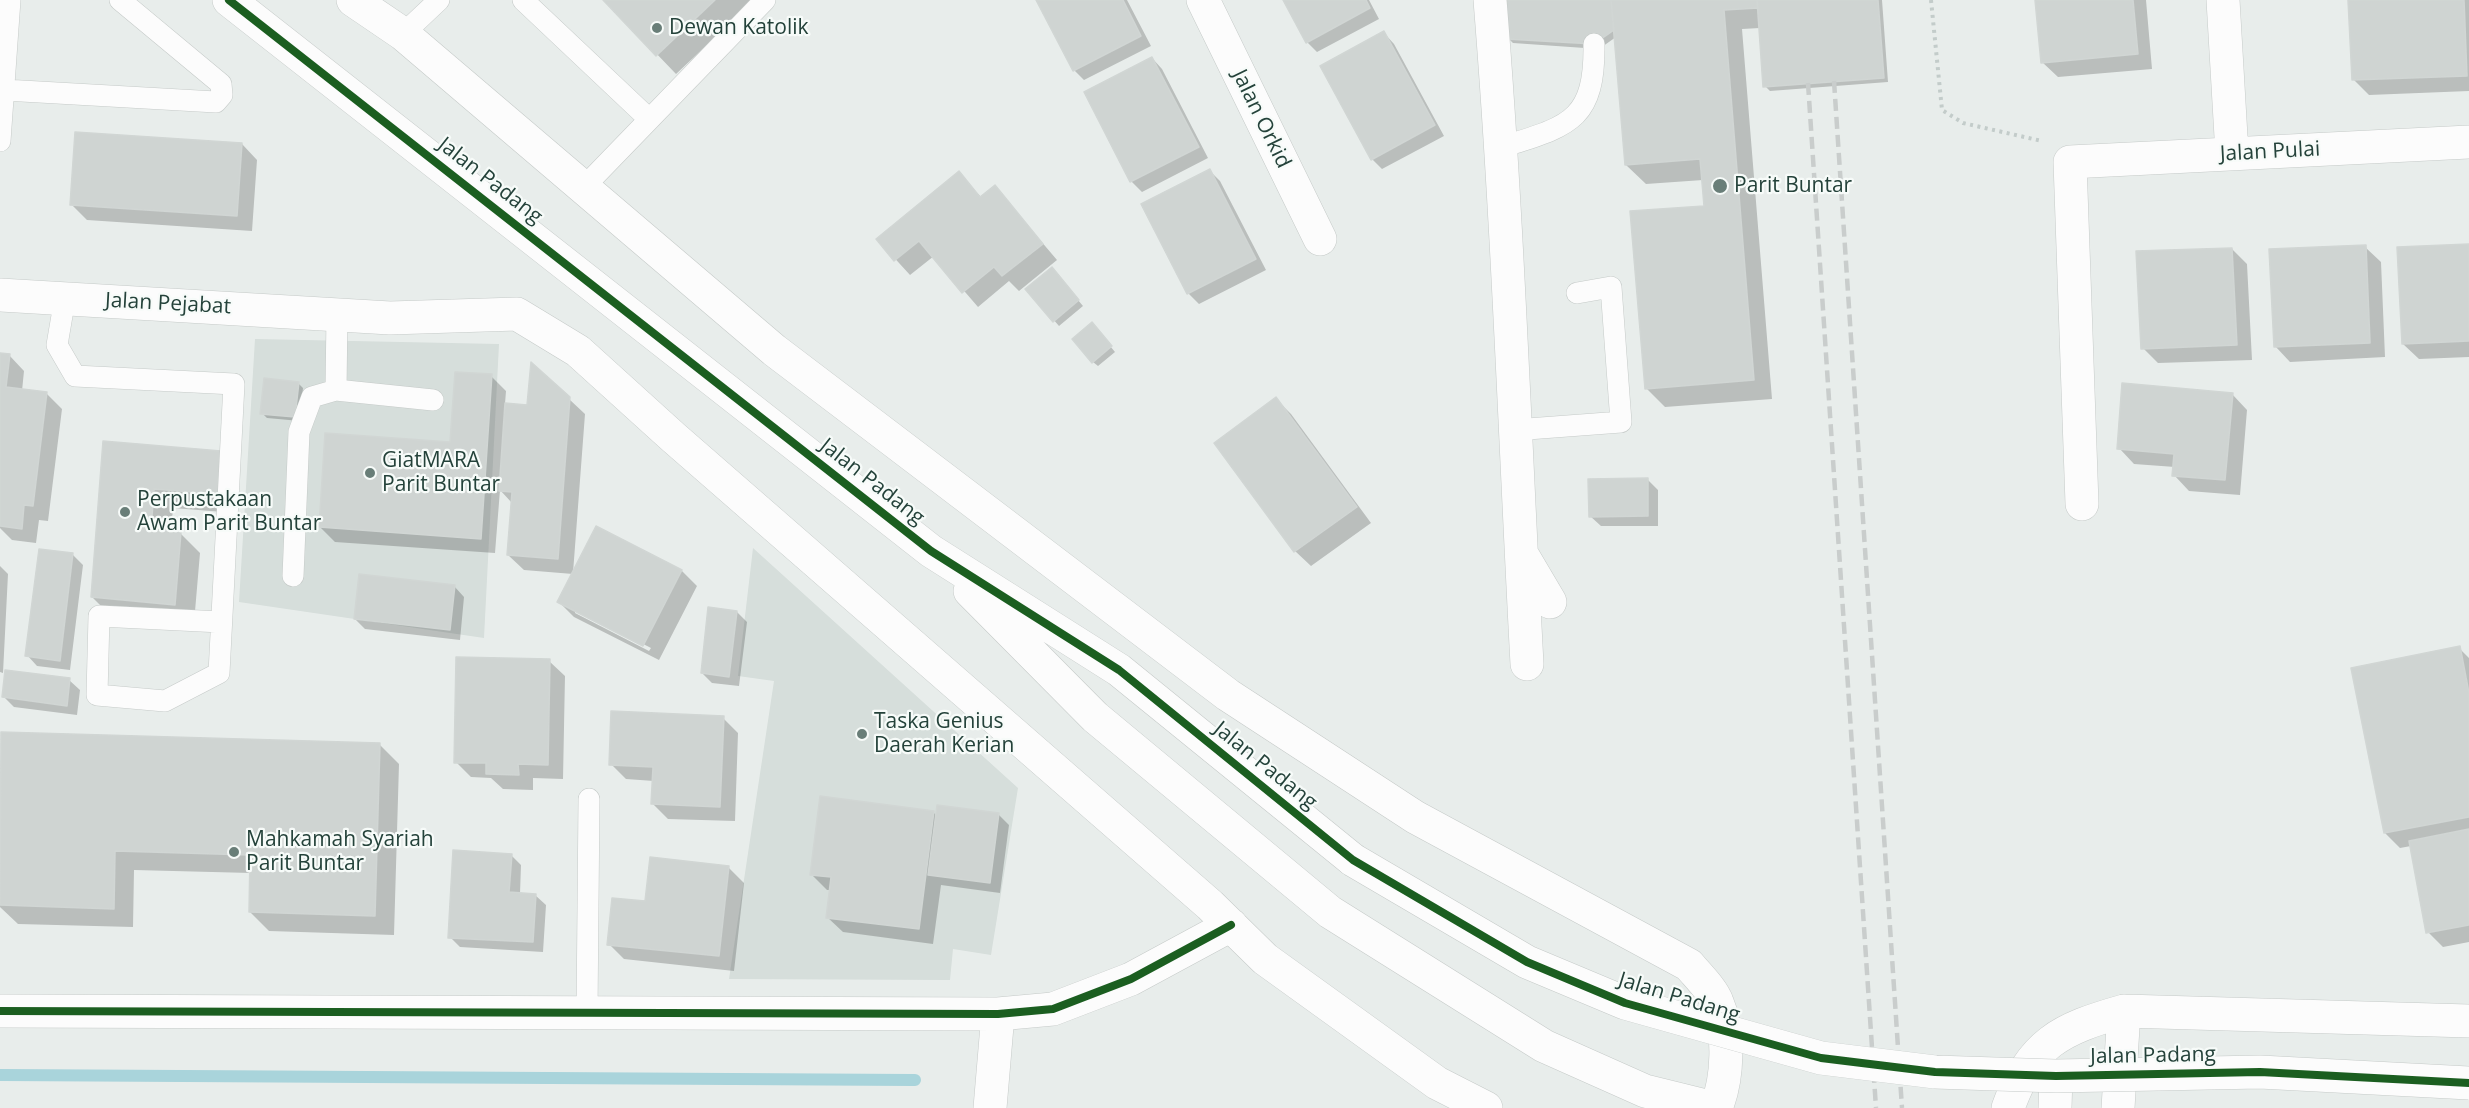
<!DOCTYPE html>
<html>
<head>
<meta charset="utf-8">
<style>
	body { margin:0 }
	canvas { display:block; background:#e8edeb }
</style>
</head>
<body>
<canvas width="2469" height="1108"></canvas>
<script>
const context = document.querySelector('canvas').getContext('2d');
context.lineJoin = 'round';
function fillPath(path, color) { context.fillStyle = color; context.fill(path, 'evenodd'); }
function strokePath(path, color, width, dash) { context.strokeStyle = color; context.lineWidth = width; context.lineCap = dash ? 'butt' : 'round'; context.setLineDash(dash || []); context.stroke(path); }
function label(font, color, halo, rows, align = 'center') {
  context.font = font + ' "Open Sans",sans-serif'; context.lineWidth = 4.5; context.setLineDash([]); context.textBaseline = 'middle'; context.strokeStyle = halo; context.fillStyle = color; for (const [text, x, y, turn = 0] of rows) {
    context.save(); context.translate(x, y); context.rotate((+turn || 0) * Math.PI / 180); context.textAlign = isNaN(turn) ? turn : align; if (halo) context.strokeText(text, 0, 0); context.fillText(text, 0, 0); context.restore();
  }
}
const built = new Path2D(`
	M255,339L499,344L484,638L239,602Z
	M753,548L1018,788L991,955L953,949L950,980L729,979L774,681L738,676Z`);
const shadow = new Path2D(`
	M605,0H755L676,74Z
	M1038,0H1127L1151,46L1084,80L1074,70Z
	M1284,0H1369L1379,19L1317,52L1307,42Z
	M1505,0H1882L1888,82L1770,91L1765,86L1760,28L1742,29L1772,399L1665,407L1646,388L1705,207L1703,180L1646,184L1626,165L1616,37L1599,49L1513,43L1508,38Z
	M2037,0H2146L2152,69L2058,77L2042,62Z
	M2350,0H2469V91L2369,95L2353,79Z
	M1384,33L1394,44L1444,136L1382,169L1372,159Z
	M1152,58L1162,69L1208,158L1142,192L1131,181Z
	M242,144L257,160L252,231L87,220L72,205Z
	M1210,171L1220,181L1266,270L1199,304L1189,294L1143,204Z
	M959,174L982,198L995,187L1057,260L1019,291L1009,281L978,307L934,256L910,275L878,240Z
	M2469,245V357L2419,359L2403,344Z
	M2365,247L2381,262L2385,357L2290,362L2275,346Z
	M2232,249L2247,264L2252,360L2158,363L2143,348Z
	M1056,274L1083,306L1059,326L1027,289Z
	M1096,329L1115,352L1098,366L1093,362Z
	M0,354L9,355L24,371L22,391L47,394L62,409L48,521L39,520L36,543L12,540L0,528Z
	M491,376L506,391L505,404L529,406L569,399L585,414L573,573L596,528L682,571L697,586L659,660L574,617L559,602L573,574L524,570L508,555L512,503L500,490L495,553L335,542L320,527L452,443ZM575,609L651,648L649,651L575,613Z
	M298,383L303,388L300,421L267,418L262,413Z
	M2232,394L2247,410L2240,495L2189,491L2174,475L2175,467L2134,464L2119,448Z
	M1276,399L1291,414L1371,523L1311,566L1295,551L1216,443Z
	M105,442L220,452L236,513L173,508L171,533H180L200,553L194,623L111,616L92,597Z
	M1647,479L1658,490V526H1601L1590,516Z
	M73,555L83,565L70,670L37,666L27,655Z
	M0,566L8,574L3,673L0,672Z
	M454,586L464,597L460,640L365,629L355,619Z
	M737,612L747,622L739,686L712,683L702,673Z
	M2459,648L2469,658V942L2443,947L2428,932L2411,846L2400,848L2385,833Z
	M549,661L565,676L563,779L533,778V790L503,789L491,778L471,777L456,762Z
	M69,680L80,690L77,715L14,707L4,697Z
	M723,718L738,733L735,821L668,819L653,804L654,781L626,779L611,764Z
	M3,734L379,744L399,764L394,935L269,931L250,912L251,873L134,870L133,927L18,924L0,907Z
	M933,812L937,816L999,815L1009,825L1000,893L941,885L933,944L843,932L827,917L831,890H827L811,874Z
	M511,855L521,865L520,894L535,895L546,905L543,952L460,947L450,937Z
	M729,868L744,883L734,971L624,959L609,944L647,903Z`);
const stream = new Path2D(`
	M0,1075L915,1080`);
const building = new Path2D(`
	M603,0H715L656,56Z
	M1036,0H1123L1141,36L1073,71Z
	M1283,0H1366L1370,8L1306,43Z
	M1503,0H1611L1614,30L1594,44L1506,39Z
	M1611,0H1757L1758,8L1724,10L1754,380L1645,389L1630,211L1704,206L1700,159L1625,165Z
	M1757,0H1878L1884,78L1763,87Z
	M2035,0H2133L2138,54L2041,63Z
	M2348,0H2464L2467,76L2352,80Z
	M1384,31L1435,125L1371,160L1320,66Z
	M1152,57L1199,147L1130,182L1084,92Z
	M75,132L242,143L237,216L70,205Z
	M1210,169L1256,259L1187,294L1141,204Z
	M959,171L980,197L995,185L1043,244L1002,276L994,267L962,293L919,241L894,261L876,239Z
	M2469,244V341L2402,344L2397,247Z
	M2366,245L2370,343L2274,347L2269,249Z
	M2232,248L2237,345L2141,349L2136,251Z
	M1052,267L1079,300L1053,322L1025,289Z
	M1092,322L1112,346L1092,363L1072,339Z
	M0,353L10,354L6,387L47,392L33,506L24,505L22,529L0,526Z
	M531,362L570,397L558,559L507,555L512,492L499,491L505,403L527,405Z
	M455,372L492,374L481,539L319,527L325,433L450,442Z
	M264,378L299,382L295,417L260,414Z
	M2122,383L2233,393L2225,480L2172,476L2174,454L2117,449Z
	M1276,397L1357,507L1294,552L1214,443Z
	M103,441L221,451L217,494L154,489L151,530L181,532L175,605L91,597Z
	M1648,478V516L1589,517L1588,479Z
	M596,526L682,570L643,646L557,602Z
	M39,549L73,553L60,661L25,656Z
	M359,574L455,585L450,630L354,619Z
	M708,607L737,611L729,677L701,673Z
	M2460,646L2469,693V817L2384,833L2351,668Z
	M456,657L550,659L548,765L518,764L519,775L486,774V763H454Z
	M5,670L70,678L67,706L2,697Z
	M611,711L724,716L720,807L651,804L653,767L609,765Z
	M1,732L380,743L375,916L249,912L250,855L115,851L114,909L0,905Z
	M820,796L934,811L919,929L826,918L831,877L810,875Z
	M937,805L999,813L990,883L928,875Z
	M2469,829V925L2426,933L2409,841Z
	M453,850L512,854L509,892L536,894L533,942L448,938Z
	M650,857L729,866L719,956L607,945L612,898L645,901Z`);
const path = new Path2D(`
	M1931,0L1942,110L1963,123L2042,141`);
const service = new Path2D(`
	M523,0L648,118
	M403,34L439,0
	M4,90L216,102L222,95L221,84L120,0
	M0,141L10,0
	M1502,147C1568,126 1595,122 1594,44
	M583,188L765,0
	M65,298L57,345L75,376L234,384L219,673L165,701L97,695L99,616L221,622
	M336,390L337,314
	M1514,430L1621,422L1611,287L1577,293
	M293,576L299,432L312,397L336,390L433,400
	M587,1013L589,799`);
const minor = new Path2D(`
	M353,0L403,34L774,350L1228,695L1415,817L1689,965C1698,976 1712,989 1717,1002C1730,1032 1728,1079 1716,1108
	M1203,0L1320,239
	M1490,0C1508,221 1515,443 1527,664
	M2223,0L2232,154
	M0,295L390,318L517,314L578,351L673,437L1210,905L1265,959L1437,1083L1486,1108
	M2082,504L2070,162L2469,142
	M1524,558L1550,602
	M0,1011L998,1014L1053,1009L1131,979L1231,925
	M990,1108L998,1014`);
const tertiary = new Path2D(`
	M229,0L931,551L1119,670L1353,860
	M970,591L1095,717L1330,912L1544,1046L1645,1091L1714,1108
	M2008,1108C2031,1043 2060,1029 2124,1011L2469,1021
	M2055,1108L2056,1076
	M2118,1108L2124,1011`);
const rail = new Path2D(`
	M1834,81L1902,1108
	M1808,83L1876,1108`);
const tertiaryBridge = new Path2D(`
	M1353,860L1527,962L1625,1003L1821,1058L1935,1072L2056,1076L2260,1072L2469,1083`);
const cycleway = new Path2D(`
	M229,0L931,551L1119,670L1353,860L1527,962L1625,1003L1821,1058L1935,1072L2056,1076L2260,1072L2469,1083
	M0,1011L998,1014L1053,1009L1131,979L1231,925`);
const markers = [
	[657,28,6,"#697e78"],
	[1720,186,8,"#697e78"],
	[370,473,6,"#697e78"],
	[125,512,6,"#697e78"],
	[862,734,6,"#697e78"],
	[234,852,6,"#697e78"]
];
const poiNames = [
	["Dewan Katolik",669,28],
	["Parit Buntar",1734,186],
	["GiatMARA",382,461],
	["Parit Buntar",382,485],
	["Perpustakaan",137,500],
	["Awam Parit Buntar",137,524],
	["Taska Genius",874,722],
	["Daerah Kerian",874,746],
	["Mahkamah Syariah",246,840],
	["Parit Buntar",246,864]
];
const streetNames = [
	["Jalan Orkid",1261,119,64],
	["Jalan Pulai",2270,152,-3],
	["Jalan Padang",490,181,38],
	["Jalan Pejabat",168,304,3],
	["Jalan Padang",872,482,38],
	["Jalan Padang",1265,766,39],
	["Jalan Padang",1679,998,17],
	["Jalan Padang",2153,1056,-1]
];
fillPath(built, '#d6dedb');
fillPath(shadow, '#0003');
strokePath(stream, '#a9d4db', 12);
fillPath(building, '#cfd4d2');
strokePath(building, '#d1d6d4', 1.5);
strokePath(service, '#c5cac8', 22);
strokePath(minor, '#c5cac8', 34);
strokePath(tertiary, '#c5cac8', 34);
strokePath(path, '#c3ccca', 4, [3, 4.5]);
strokePath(service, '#fcfcfc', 21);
strokePath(minor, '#fcfcfc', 33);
strokePath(tertiary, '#fcfcfc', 33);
strokePath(rail, '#c9cdcc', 4.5, [12, 6]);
strokePath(tertiaryBridge, '#c5cac8', 34, []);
strokePath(tertiaryBridge, '#fcfcfc', 33);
strokePath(cycleway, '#1b5e20', 8);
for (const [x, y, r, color] of markers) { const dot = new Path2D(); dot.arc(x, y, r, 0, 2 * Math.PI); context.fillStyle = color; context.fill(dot); strokePath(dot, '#f7fbf9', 2); }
label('21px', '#24423a', '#f7fbf9', poiNames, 'left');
label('21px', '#24423a', '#f7fbf9', streetNames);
</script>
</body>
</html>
